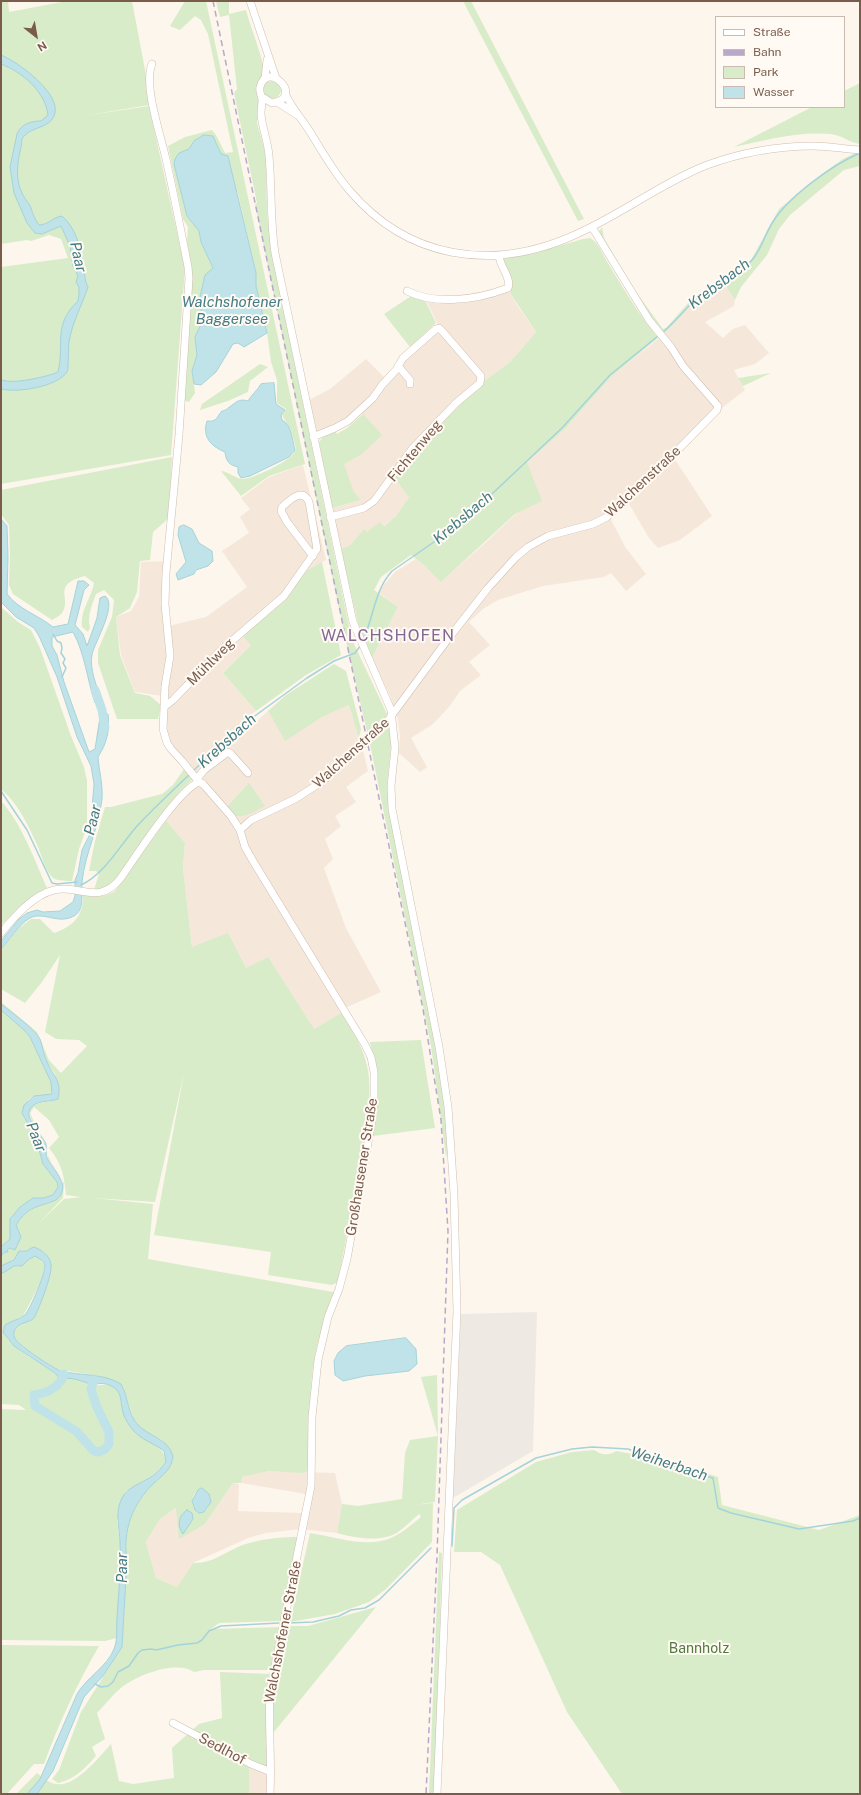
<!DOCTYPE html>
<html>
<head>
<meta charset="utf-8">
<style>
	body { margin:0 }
	#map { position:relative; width:861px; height:1795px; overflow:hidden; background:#fdf6ec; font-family:"Public Sans",sans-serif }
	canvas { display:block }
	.frame { position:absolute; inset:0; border:2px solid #7a5c4d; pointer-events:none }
	.legend { position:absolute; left:715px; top:16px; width:130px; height:92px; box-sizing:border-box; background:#fffaf3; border:1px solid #cabbb1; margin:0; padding:5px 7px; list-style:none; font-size:12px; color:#7a5c4d }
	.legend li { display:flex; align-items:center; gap:8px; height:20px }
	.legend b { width:20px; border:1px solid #cabbb1 }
	.north { position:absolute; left:16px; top:16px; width:40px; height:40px; -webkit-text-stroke:3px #fffaf3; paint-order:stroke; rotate:149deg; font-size:11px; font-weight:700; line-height:16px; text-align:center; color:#7a5c4d }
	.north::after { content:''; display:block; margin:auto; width:14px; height:18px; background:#7a5c4d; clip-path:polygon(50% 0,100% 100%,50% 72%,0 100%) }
</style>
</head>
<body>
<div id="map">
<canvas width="861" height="1795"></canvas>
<div class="frame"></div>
<ul class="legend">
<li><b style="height:5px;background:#fff"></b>Straße</li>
<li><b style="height:5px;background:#b9a8c9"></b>Bahn</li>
<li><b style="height:11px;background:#d8ecc9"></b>Park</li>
<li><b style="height:11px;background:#bfe3e8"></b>Wasser</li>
</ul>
<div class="north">N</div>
</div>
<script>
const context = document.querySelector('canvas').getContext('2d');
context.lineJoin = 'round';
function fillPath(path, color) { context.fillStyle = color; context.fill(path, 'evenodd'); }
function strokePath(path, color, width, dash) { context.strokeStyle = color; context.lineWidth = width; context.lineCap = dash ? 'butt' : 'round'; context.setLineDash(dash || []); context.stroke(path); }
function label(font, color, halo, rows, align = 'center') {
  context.font = font + ' "Public Sans",sans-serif'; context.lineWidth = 4; context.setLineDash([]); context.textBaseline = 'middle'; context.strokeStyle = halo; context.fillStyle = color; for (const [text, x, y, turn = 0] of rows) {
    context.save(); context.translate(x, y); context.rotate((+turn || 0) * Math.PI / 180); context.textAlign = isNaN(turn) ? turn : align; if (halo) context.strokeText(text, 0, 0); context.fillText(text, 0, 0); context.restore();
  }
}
const residential = new Path2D(`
	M723,282L735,300L734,306L705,322L723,338L733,329L745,325L769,353L755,364L734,370L745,390L722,408L718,414L674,458L712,516L680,540L658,548L649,538L628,502L610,518L626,548L646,574L626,591L611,573L604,577L543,586L498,600L483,609L469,622L490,645L469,662L481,675L460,691L449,707L433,724L411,738L427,767L420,772L399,753L400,736L398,720L390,696L372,658L398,607L378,592L395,572L416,559L424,565L442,581L484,544L518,512L527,462L564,430L611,377L663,335L692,304Z
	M507,288L517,305L536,332L510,362L483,382L421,444L409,497L396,516L383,526L367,533L364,529L350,545L339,550L332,508L361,500L354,492L343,464L361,455L363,414L358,410L342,423L318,432L316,431L309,400L330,389L366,359L385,378L403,360L438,331L437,323L426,300L430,301Z
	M303,465L326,560L306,571L303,568L251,645L223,673L256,711L241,722L248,729L268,711L285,740L322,717L349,705L362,746L368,771L346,787L356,802L335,816L341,826L325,839L333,859L324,868L346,928L381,992L345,1008L341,1013L314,1029L246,968L192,947L183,868L185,843L166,820L184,796L199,784L163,743L160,720L169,697L135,692L121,655L116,617L131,611L139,597L141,562L164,561V627L206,617L247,587L222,551L249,533L240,517L250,509L241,498L269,477Z
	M269,1471L335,1473L342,1504L337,1533L300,1529L266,1533L248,1538L193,1563L177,1587L156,1578L146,1542L160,1519L176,1508L205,1524L233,1483L239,1484L238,1511L302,1513L306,1494L241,1483V1477Z
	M249,1766L265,1773L269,1779V1794H249Z`);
const industrial = new Path2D(`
	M537,1312L533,1451L453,1498L461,1314Z`);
const green = new Path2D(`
	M1,1H8L9,12L67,1H103L106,3L104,1H132L146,75L149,105L83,116L149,106L185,269L171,455L1,484V267L68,258L61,239L49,235L31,241L27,240L1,244Z
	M185,1H206L305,464L269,476L241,496L221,471C229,472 235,478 242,479C251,480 284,463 290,457C293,455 294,452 296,449L291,430L282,415L286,409L277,403V380L271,362L267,333L256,286V273L238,194L216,142L194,141L189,149L179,153L187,216L199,231L201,242L213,268L199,301L203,320L195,337L197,355L192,371L195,393L189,402L183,400L190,301L191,263L187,242L188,227L183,219L168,146L185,137L212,130L216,135L225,153L233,152L208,34L201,20L195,16L180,30L170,26Z
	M216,1H229V14L246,10C252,32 261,52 265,74L260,79L257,88L259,100L257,123L266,154L267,213L272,254L349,626L354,644L387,714L384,720L368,736L345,637L255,204L257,203L234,93L237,89L229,15L220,17Z
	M463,1H471L584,219L578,221Z
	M263 90a9 9 0 1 1 18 0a9 9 0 1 1-18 0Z
	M860,83V144C850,143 844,136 831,134C799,131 765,140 734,147L812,107H844V91Z
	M855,153L860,154V166L844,170L790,215L779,229L767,255L741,287L735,300L723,282L692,304L663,335L639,305L598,233L602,227L604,238L631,285L663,329L666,328L689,302L707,288L741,269L751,260L779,209L826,171L843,159Z
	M590,238C597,241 601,251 605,258C622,286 637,312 658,338L611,377L564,430L527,462L542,501L515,514L441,582L424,565L411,555L381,577L374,590L398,607L372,658L360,632L341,549L350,545L364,529L367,532L380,522L384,526L396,516L409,497L395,478L403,464L421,444L483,382L510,362L536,332L510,293L512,287L502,260L504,258L530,254L583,239Z
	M411,296L425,300L436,323L410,347L384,314Z
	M260,364L268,367L250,381L248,392L228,401L200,410L202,404Z
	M771,373L743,386L738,378Z
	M363,414L382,435L361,455L344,464L354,492L361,500L332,508L319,442L323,437L335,431L337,434L347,428Z
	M172,457L169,518L153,532L150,560L140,561L137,592L130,608L116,617L120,655L135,693L150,696L161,705L158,719H117L98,663V650L112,617L114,600L104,590L96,594C92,605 87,616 90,628L88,632L82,627C80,610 91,599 94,583L85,576C50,585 73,598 62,613C60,616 55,618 52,620L13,594L9,585L10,556L9,525L1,514V490Z
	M322,562L341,655L306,675L256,711L223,673L251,645L242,635L286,597L306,571Z
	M1,607L18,622L31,630L40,648L71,736L84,767L87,781V827L79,849L72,881C66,881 58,881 53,878C45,871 42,856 38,847C29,827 18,803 1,789Z
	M334,664L346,671L361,729L359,738L349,705L322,717L285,741L268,711L286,695Z
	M389,727L391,745L387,786L389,809L436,1047L445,1105L448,1149L446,1157L431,1046L370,744Z
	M184,769L193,779L179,792L147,834L111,885L103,889L94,890L99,874L96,871H89L95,841L105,807H111L162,794L173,785Z
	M249,783L265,806C253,813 233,825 228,806Z
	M1,801C21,822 35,861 47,888L28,900L1,925Z
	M166,820L185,843L183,868L192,947L228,933L246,968L268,957L314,1029L341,1013C370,1056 373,1074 367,1126L338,1282L332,1285L268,1275L271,1252L154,1235L184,1073L155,1202L93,1198L153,1204L148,1259L333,1292L334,1293C327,1314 319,1334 315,1355C308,1393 310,1433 310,1471L301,1473L269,1471L242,1477L241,1483H233L205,1524L179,1539L176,1508L160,1519L146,1542L156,1578L177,1587L193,1563C211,1564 224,1553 240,1546C259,1539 279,1537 299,1537L282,1621L219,1623L211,1629L281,1627L272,1670H204L194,1672C176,1660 137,1675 121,1688C112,1695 105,1705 97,1713L105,1739L92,1747L96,1756C84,1769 75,1779 58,1783L52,1779L59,1770L81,1712L122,1647L127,1560C122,1531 133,1505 153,1484C162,1476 168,1471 173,1460L162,1440L142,1430L134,1420L123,1387L99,1376L56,1369L27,1350L15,1339L13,1333L19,1325L34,1318L48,1281L51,1264L44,1252L29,1249L26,1251L21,1250C16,1258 10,1265 1,1266V1256L10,1248L15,1249L21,1237L16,1225C25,1211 34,1206 49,1203L63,1182L48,1159L46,1145L34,1127L29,1113V1109L33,1105L58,1099L55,1074L46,1061L42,1044L34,1031L1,1004V1002L37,1032L49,1060L61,1073L87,1046L79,1040L56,1039L45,1032L60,955L42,982L25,1003L1,989V950L19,928L31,919H40L54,933C74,926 83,916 83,895C96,897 103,898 115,891ZM34,1107L49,1120L59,1137L49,1148C62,1164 64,1175 66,1195L81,1197L64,1199L38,1224L63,1198L64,1183L51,1162L47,1154L46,1143L38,1131L30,1113ZM202,1488L208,1508L204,1512L199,1513C188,1506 192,1492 202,1488Z
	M1,1010L25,1031L30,1037L51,1082L53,1090L50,1095L33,1096L28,1100L24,1118L36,1139L43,1164L57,1182L58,1187L53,1195L43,1198H33L20,1207L10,1219V1239L1,1247Z
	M421,1040L435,1128L373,1136L376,1103L373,1055L370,1042Z
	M35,1256H37L45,1265L41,1282L23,1316L18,1318L3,1329C7,1349 46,1364 60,1378C69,1377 81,1380 90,1384C97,1387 106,1383 114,1387C125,1394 124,1419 132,1429C144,1443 164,1442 166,1462L155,1474L125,1492L117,1520L120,1543L121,1584L117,1638L105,1641L1,1640V1409L26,1410L19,1405L1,1404V1272H3L14,1266L18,1267Z
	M437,1375L438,1436L435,1502L414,1505L433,1503L432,1542L386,1589L369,1602L335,1614L290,1622L310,1533C335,1537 369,1549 393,1537C404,1532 412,1524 421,1517L419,1514C412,1520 405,1527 398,1532C382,1543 354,1538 337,1533L342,1504L358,1506L402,1499L405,1453L410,1440L438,1436L421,1377Z
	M594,1450C601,1455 609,1456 616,1451L643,1456L685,1473L687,1467L718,1477L722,1505L819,1530L860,1515V1794H622L567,1712L500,1565L481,1552H454L457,1510L536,1462L572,1452Z
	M439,1552L442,1553L435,1794H429Z
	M376,1607L274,1732L273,1696L288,1626H308Z
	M1,1645L99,1646C77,1684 59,1723 44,1764H34L7,1794H1Z
	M220,1672L272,1674L269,1767L249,1766V1794H16L37,1773C42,1777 49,1783 56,1784C75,1788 99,1757 111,1744L119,1781L133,1784L174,1778L172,1748L199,1724L222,1718Z`);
const water = new Path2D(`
	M1,55C17,61 64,95 54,116C49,128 32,127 24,136C21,139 22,143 21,147C17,163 15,181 23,195C25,200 30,204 31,208C33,215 35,219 39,225C48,225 53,217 62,216C76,228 81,248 83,265C85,273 84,280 88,287C82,305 72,323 69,342C68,348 69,369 67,372C57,387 17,393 1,389V379C8,386 50,376 58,372C65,342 52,326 78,301L79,294V287L76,282L78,276L73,266L70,246L61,226L42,234L35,233L27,223L14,193L10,167L17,134C21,124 31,121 41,121L48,115C45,91 22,72 1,64Z
	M204,135L213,136L221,154L228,156L256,273V286L267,333L244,347L238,343L233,344L216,372L201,385L194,384L192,371L197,355L195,337L203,320L199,301L205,275L213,268L201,242L199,231L187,216L174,164L175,159L179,153L189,149L194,141Z
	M274,383L276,404L285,410L281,415L282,420C292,425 292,440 295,450L289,457L250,476L241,478L238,473V467C229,465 226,461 225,452C210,446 202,436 207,421C218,422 216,417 222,411C223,411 228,409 228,408C236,403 238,398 248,401C252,394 257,391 261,384Z
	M1,519L7,526L8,557L7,594C18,609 38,615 53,627L68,624L78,581H84L89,585L84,590L75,625L83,634L87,646L97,618L100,598L105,596C118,605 94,643 92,655C89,667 97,689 102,700L95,703C87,679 85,654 73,632L52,637V646L57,655L64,682L89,752L95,749L100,717L108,714C110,730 107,743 98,757C99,771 103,784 102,799C99,828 85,853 82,882C81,892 85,910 74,916C58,925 44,911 30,918C18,925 10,940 1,949V941L19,919L27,913L37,910L43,912L60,911L73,902L75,896V880L78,873L82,850L90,834L94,784L91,766L77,737L57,677L39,636L34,628L16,617L1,602Z
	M184,525L192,529L199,543L212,551L213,561L208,566L196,570L194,574L178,580L176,574L186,562L178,535L179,527Z
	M1,1004C11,1012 34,1028 40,1039C43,1046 43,1054 47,1062C54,1078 62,1080 58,1099C50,1102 35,1100 30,1109C24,1118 43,1136 46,1144C47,1150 45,1155 48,1160C55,1172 72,1187 56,1200C37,1208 29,1205 16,1225L21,1237L15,1250L10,1248L7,1250L8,1252H5L1,1256V1247L10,1239V1219L20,1207L33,1198H43L53,1195L58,1187L57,1182L43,1164L36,1139L22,1113L24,1105L34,1096L52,1094L51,1082L30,1037L25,1031L1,1010Z
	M34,1247C42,1250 49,1255 51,1264C53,1273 39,1309 34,1318C29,1323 20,1322 16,1328C13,1332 13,1336 16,1340C20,1346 54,1369 61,1371C81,1376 103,1373 121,1384C128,1396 128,1414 137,1424C149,1437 168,1438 173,1456C172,1469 163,1475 154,1483C133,1503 122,1531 127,1560L122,1647L103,1676L84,1697L53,1771L37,1794H27L40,1779L77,1694C86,1678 107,1667 114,1649C118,1639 116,1630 117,1619C118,1594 122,1569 120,1543C120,1527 114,1514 122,1498C128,1486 143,1483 154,1475C158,1472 162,1467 166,1462L164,1451C154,1443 141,1440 133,1430C128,1424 123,1416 122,1408C121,1403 121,1397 119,1393C115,1385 101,1381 94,1385C83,1382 72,1376 60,1379L55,1373L14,1346L3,1332L5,1325C11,1321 20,1319 25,1315C31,1307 45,1275 45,1265L43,1261L35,1256L28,1260L22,1266H14L3,1273L1,1272V1266L14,1260L19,1251H26Z
	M406,1338L416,1349L417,1364L409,1371L365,1376L343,1381L335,1375L334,1361L338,1353L346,1346Z
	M202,1488L209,1494L211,1502L204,1512L199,1513L195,1510L192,1501L198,1490Z
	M187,1510L192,1513L193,1519L183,1534C177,1526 178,1516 187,1510Z`);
const stream = new Path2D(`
	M663,332C679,319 690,302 706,290C721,278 740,274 752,260C761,250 764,237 771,225C786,198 832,165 860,153
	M53,634L57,641L61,643L62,648L61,653L65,659L63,663L66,668L62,677
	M363,640C374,617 374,591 392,571L460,524L562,428L610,375L658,336
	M194,770L241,726L307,678L334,661L355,653L361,645
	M1,791L27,830L52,883L57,884L77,882
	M81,885C104,875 121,844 137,826C154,808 172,791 190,774
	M452,1546L454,1508L462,1500L536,1458L572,1449L592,1447L628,1449L684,1470L713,1478L718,1508L731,1513L799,1529L853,1521L860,1518
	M288,1623L313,1622L339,1616L351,1610L365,1608L379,1600L431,1548
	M95,1684L101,1687L108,1686L113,1682L118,1672L129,1666L138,1653L142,1650L151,1649L156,1650L178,1645L197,1643L202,1640L209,1631L221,1626L279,1623`);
const river = new Path2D(`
	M95,690L102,710L105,728
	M64,1374C60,1387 47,1393 34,1395L35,1406L76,1431L94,1451L99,1452L105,1449L109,1444V1432L96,1405L91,1389L94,1380`);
const minor = new Path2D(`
	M250,1L276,78
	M152,64C143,85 161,136 166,159C174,195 181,231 188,267L189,278L179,435L166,573L165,604L170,656L165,686L163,729L167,743L171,749L182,761L199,782L203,784L231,816L240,830L245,847L253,861L364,1043L371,1057L374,1072V1102L371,1126L347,1259L339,1289L328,1317L318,1360L312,1417L311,1486L270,1692C268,1726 272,1760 270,1794
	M265,79L267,60
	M285,93C291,108 304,121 312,135C324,155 335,174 350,191C408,259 491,271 570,237C618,217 659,184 707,165C740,153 778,146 813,146C829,146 844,149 860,150
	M262,97L272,103C306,98 267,59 260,87C259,92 261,95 262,99C262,104 261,109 261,114C262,128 268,141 269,156C272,188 270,220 275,253L353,622L391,710L395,748L391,786L392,809L439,1047L448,1107L454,1194L457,1311L437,1794
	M277,102L297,115
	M407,291C435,305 476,300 505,289L508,288C512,278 499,266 499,255
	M398,366L410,380V384
	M313,437L335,428L348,421L373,398L382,385L396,370L403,358L436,329L439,328L443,332L481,376L480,383L456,403L412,449L374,501L364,508L330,517
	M164,707L173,700L220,651L284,596L317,549L309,502C302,487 290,500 282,507L281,511L287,522L313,556
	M197,779L204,770L228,752L231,754L248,773
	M240,830L251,820L295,799L323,781L386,723L448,639L488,588L516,557L528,547L548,536L593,524L607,517L672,456L717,410L718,406L683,366L671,347L649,320L592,227
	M1,933C14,917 33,895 54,890C80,884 98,906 120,879C135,858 178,790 199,782
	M173,1723L251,1764L271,1772`);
const rail = new Path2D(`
	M213,1L423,1009L441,1120L448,1231L437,1556L426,1794`);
const streetNames = [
	["Fichtenweg",415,451,-50],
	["Walchenstraße",643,482,-43],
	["Mühlweg",211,662,-45],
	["Walchenstraße",351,753,-42],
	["Großhausener Straße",362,1167,-81],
	["Walchshofener Straße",283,1632,-79],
	["Sedlhof",222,1749,28]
];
const parkNames = [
	["Bannholz",699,1649]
];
const waterNames = [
	["Paar",78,257,77],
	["Krebsbach",719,284,-37],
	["Walchshofener",232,302],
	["Baggersee",232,319],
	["Krebsbach",463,518,-40],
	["Krebsbach",227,741,-42],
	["Paar",93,820,-76],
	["Paar",36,1137,68],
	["Weiherbach",669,1464,18],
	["Paar",122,1568,-90]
];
const quarterNames = [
	["WALCHSHOFEN",388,636]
];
fillPath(residential, '#f5e8da');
fillPath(industrial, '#efe9e4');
fillPath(green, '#d8ecc9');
fillPath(water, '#bfe3e8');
strokePath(water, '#a5d3da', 1);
strokePath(stream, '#a5d3da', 1.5);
strokePath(river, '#bfe3e8', 9);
strokePath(minor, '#d1beb0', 8);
strokePath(minor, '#fff', 7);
strokePath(rail, '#b9a8c9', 1.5, [6, 4]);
label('14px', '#7a5c4d', '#fffaf3', streetNames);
label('14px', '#537a41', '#fffaf3', parkNames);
label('italic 15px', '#437c86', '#fffaf3', waterNames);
context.letterSpacing = '1px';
label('16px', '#846695', '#fffaf3', quarterNames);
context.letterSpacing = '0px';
</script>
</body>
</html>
